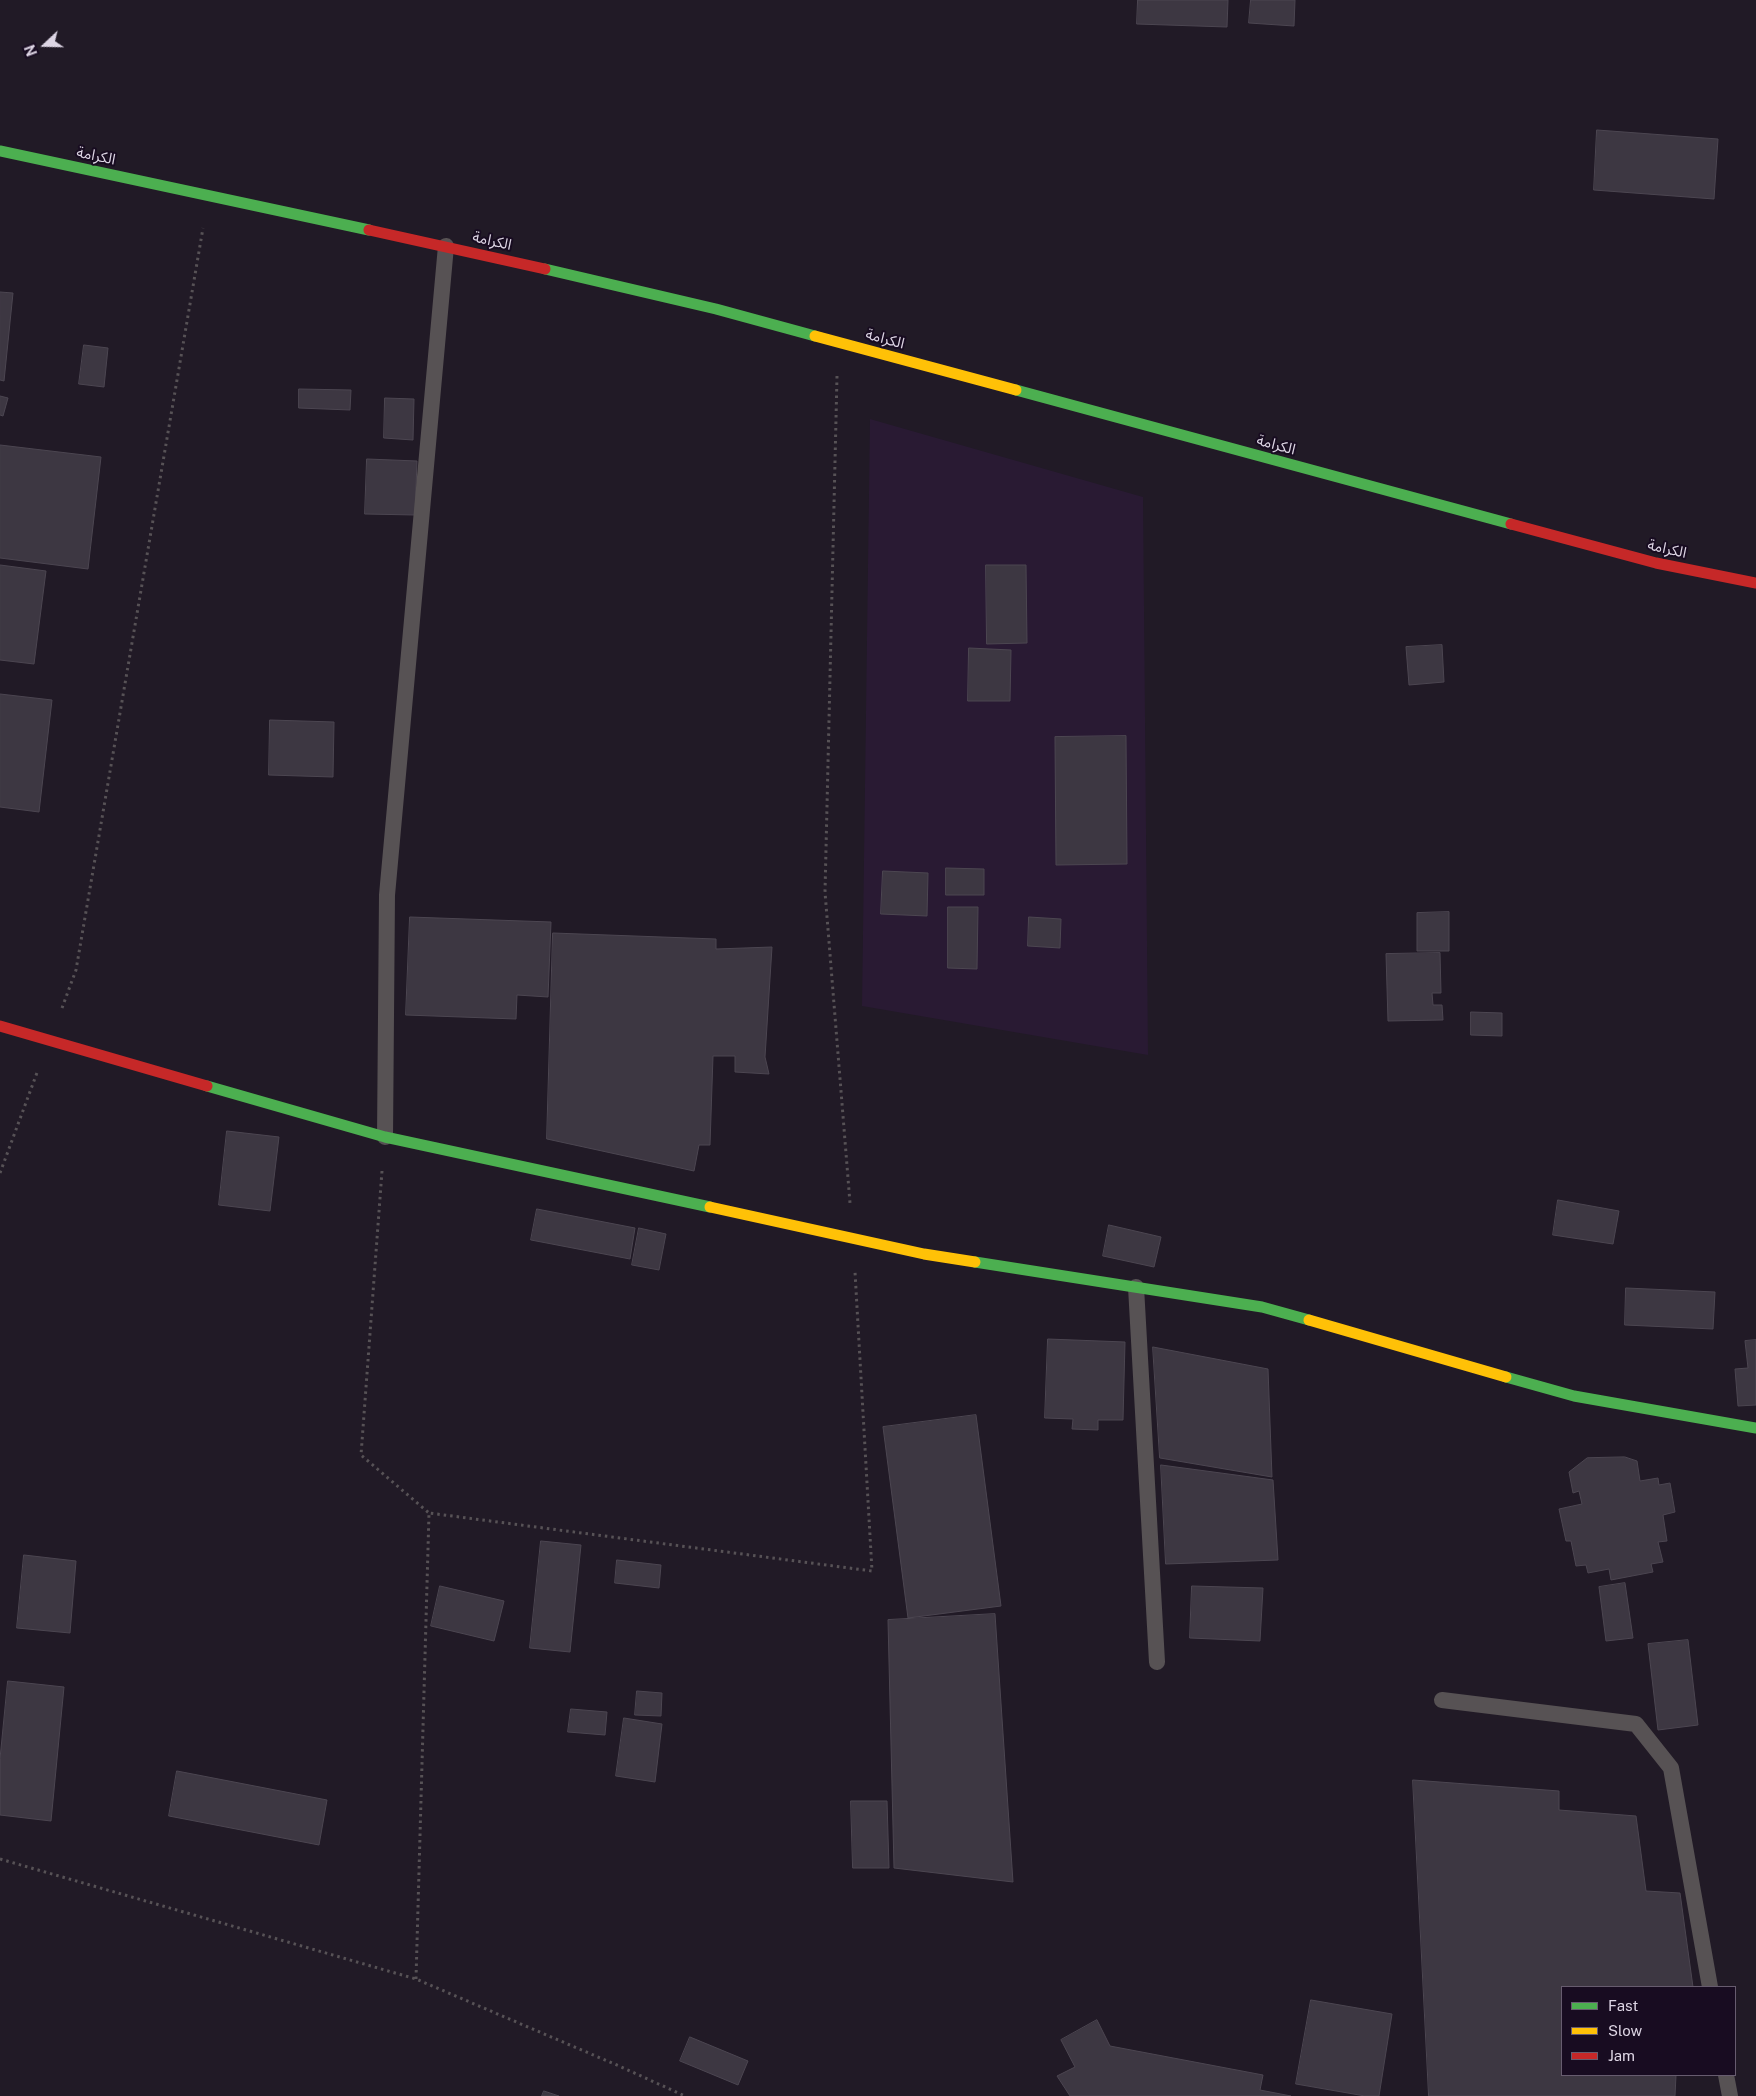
<!DOCTYPE html>
<html>
<head>
<meta charset="utf-8">
<style>
  body { margin:0 }
  #map { position:relative; width:1756px; height:2096px; overflow:hidden; background:#211a26; font-family:"Public Sans",sans-serif }
  canvas { display:block }
  .legend { position:absolute; left:1561px; top:1986px; width:175px; height:90px; box-sizing:border-box; background:#180c21; border:1px solid #675c6f; margin:0; padding:6px 9px; list-style:none; font-size:15px; color:#ddd5e4 }
  .legend li { display:flex; align-items:center; gap:10px; height:25px }
  .legend b { width:25px; border:1px solid #675c6f }
  .north { position:absolute; left:20px; top:20px; width:50px; height:50px; -webkit-text-stroke:4px #180c21; paint-order:stroke; rotate:249deg; font-size:14px; font-weight:700; line-height:20px; text-align:center; color:#ddd5e4 }
  .north::after { content:''; display:block; margin:auto; width:18px; height:22px; background:#ddd5e4; clip-path:polygon(50% 0,100% 100%,50% 72%,0 100%) }
</style>
</head>
<body>
<div id="map">
<canvas width="1756" height="2096"></canvas>
<ul class="legend">
<li><b style="height:6px;background:#4caf50"></b>Fast</li>
<li><b style="height:6px;background:#ffc107"></b>Slow</li>
<li><b style="height:6px;background:#c62828"></b>Jam</li>
</ul>
<div class="north">N</div>
</div>
<script>
const ctx = document.querySelector('canvas').getContext('2d');
ctx.lineJoin = 'round';
function fill(path, color) {
  ctx.fillStyle = color;
  ctx.fill(path, 'evenodd');
}
function strokePath(path, color, width, dash) {
  ctx.strokeStyle = color;
  ctx.lineWidth = width;
  ctx.lineCap = dash ? 'butt' : 'round';
  ctx.setLineDash(dash || []);
  ctx.stroke(path);
}
function write(font, color, halo, rows, align = 'center') {
  ctx.font = font + ' "Public Sans","Noto Sans Arabic",sans-serif';
  ctx.lineWidth = 4;
  ctx.setLineDash([]);
  ctx.textBaseline = 'middle';
  ctx.strokeStyle = halo;
  ctx.fillStyle = color;
  for (const [text, x, y, turn = 0] of rows) {
    ctx.save();
    ctx.translate(x, y);
    ctx.rotate((+turn || 0) * Math.PI / 180);
    ctx.textAlign = isNaN(turn) ? turn : align;
    if (halo) ctx.strokeText(text, 0, 0);
    ctx.fillText(text, 0, 0);
    ctx.restore();
  }
}
const built = new Path2D(`
  M 870,419 L 1143,497 L 1148,1055 L 862,1006 Z`);
const building = new Path2D(`
  M 1138,0 L 1228,0 L 1227,27 L 1137,24 Z
  M 1251,0 L 1295,0 L 1294,26 L 1249,23 Z
  M 1597,130 L 1718,139 L 1714,199 L 1594,190 Z
  M 0,292 L 13,293 L 4,381 L 0,380 Z
  M 84,345 L 108,348 L 104,387 L 79,384 Z
  M 299,389 L 351,390 L 350,410 L 299,408 Z
  M 0,396 L 8,398 L 3,416 L 0,415 Z
  M 385,398 L 414,399 L 413,440 L 384,438 Z
  M 0,445 L 101,457 L 88,569 L 0,558 Z
  M 367,459 L 417,461 L 415,515 L 365,514 Z
  M 0,565 L 46,571 L 34,664 L 0,660 Z
  M 986,565 L 1026,565 L 1027,643 L 987,644 Z
  M 1442,645 L 1444,682 L 1409,685 L 1406,647 Z
  M 969,648 L 1011,650 L 1010,701 L 968,701 Z
  M 0,694 L 52,700 L 39,812 L 0,807 Z
  M 270,720 L 334,722 L 333,777 L 269,775 Z
  M 1126,736 L 1127,864 L 1056,865 L 1055,737 Z
  M 946,868 L 984,869 L 984,895 L 946,895 Z
  M 883,871 L 928,873 L 927,916 L 881,914 Z
  M 948,907 L 978,907 L 977,969 L 948,968 Z
  M 1449,912 L 1449,951 L 1417,951 L 1417,913 Z
  M 410,917 L 551,922 L 548,997 L 517,995 L 516,1019 L 406,1015 Z
  M 1029,917 L 1061,919 L 1060,948 L 1028,946 Z
  M 553,933 L 716,939 L 716,949 L 772,947 L 765,1057 L 769,1074 L 735,1072 L 735,1056 L 713,1056 L 710,1145 L 699,1145 L 694,1171 L 547,1139 Z
  M 1440,953 L 1441,993 L 1432,993 L 1433,1005 L 1442,1005 L 1443,1020 L 1388,1021 L 1386,954 Z
  M 1471,1012 L 1502,1013 L 1502,1036 L 1471,1035 Z
  M 227,1131 L 279,1137 L 270,1211 L 219,1205 Z
  M 1558,1200 L 1619,1211 L 1613,1244 L 1553,1235 Z
  M 537,1209 L 635,1228 L 630,1259 L 531,1240 Z
  M 1109,1225 L 1161,1237 L 1154,1267 L 1103,1256 Z
  M 639,1228 L 666,1234 L 659,1270 L 632,1265 Z
  M 1626,1288 L 1715,1292 L 1713,1329 L 1625,1325 Z
  M 1048,1339 L 1125,1342 L 1123,1420 L 1098,1420 L 1098,1430 L 1072,1429 L 1073,1419 L 1045,1418 Z
  M 1756,1340 L 1756,1405 L 1738,1406 L 1735,1369 L 1748,1368 L 1745,1341 Z
  M 1153,1347 L 1268,1369 L 1272,1477 L 1160,1458 Z
  M 976,1415 L 1001,1606 L 908,1618 L 883,1427 Z
  M 1625,1457 L 1637,1461 L 1640,1481 L 1658,1478 L 1659,1485 L 1670,1483 L 1675,1512 L 1663,1515 L 1667,1541 L 1658,1542 L 1663,1562 L 1651,1564 L 1653,1572 L 1611,1580 L 1609,1569 L 1588,1573 L 1586,1565 L 1576,1566 L 1571,1541 L 1566,1541 L 1559,1509 L 1582,1504 L 1579,1491 L 1573,1493 L 1569,1472 L 1587,1458 Z
  M 1161,1465 L 1273,1480 L 1278,1560 L 1166,1564 Z
  M 541,1541 L 581,1545 L 570,1652 L 530,1648 Z
  M 24,1555 L 76,1561 L 70,1633 L 17,1628 Z
  M 617,1560 L 661,1565 L 659,1588 L 615,1583 Z
  M 1625,1583 L 1633,1638 L 1606,1641 L 1599,1587 Z
  M 440,1586 L 504,1601 L 494,1641 L 431,1626 Z
  M 1192,1586 L 1263,1588 L 1260,1641 L 1190,1638 Z
  M 995,1614 L 1013,1882 L 894,1868 L 888,1620 Z
  M 1688,1640 L 1698,1725 L 1658,1730 L 1648,1644 Z
  M 8,1681 L 64,1687 L 51,1821 L 0,1815 L 0,1759 Z
  M 637,1691 L 662,1693 L 661,1716 L 635,1715 Z
  M 571,1709 L 607,1712 L 605,1735 L 568,1732 Z
  M 624,1718 L 662,1724 L 655,1782 L 616,1776 Z
  M 177,1771 L 327,1800 L 319,1845 L 169,1816 Z
  M 1413,1780 L 1559,1791 L 1559,1810 L 1636,1816 L 1646,1891 L 1680,1893 L 1693,1987 L 1562,1987 L 1562,2075 L 1676,2075 L 1675,2096 L 1429,2096 Z
  M 851,1801 L 887,1801 L 889,1868 L 853,1868 Z
  M 1311,2000 L 1392,2014 L 1379,2096 L 1365,2096 L 1296,2084 Z
  M 1097,2020 L 1110,2046 L 1263,2075 L 1260,2090 L 1291,2096 L 1070,2096 L 1057,2076 L 1075,2067 L 1061,2040 Z
  M 690,2037 L 748,2061 L 738,2085 L 680,2061 Z
  M 544,2091 L 559,2096 L 542,2096 Z`);
const path = new Path2D(`
  M 837,376 L 825,892 L 850,1203
  M 62,1008 L 76,970 L 203,228
  M 382,1171 L 361,1455 L 429,1513
  M 0,1173 L 38,1070
  M 0,1859 L 416,1979 L 619,2066 L 685,2096
  M 416,1979 L 429,1513 L 872,1571 L 855,1272`);
const lane = new Path2D(`
  M 385,1137 L 387,895 L 446,246
  M 1136,1287 L 1157,1662
  M 1442,1700 L 1636,1724 L 1671,1768 L 1710,1987
  M 1726,2075 L 1730,2096`);
const fast = new Path2D(`
  M 0,151 L 369,230
  M 545,269 L 716,309 L 815,336
  M 1016,390 L 1511,524
  M 207,1086 L 385,1137 L 710,1207
  M 975,1262 L 1262,1307 L 1309,1320
  M 1506,1377 L 1574,1396 L 1756,1428`);
const slow = new Path2D(`
  M 815,336 L 1016,390
  M 710,1207 L 924,1254 L 975,1262
  M 1309,1320 L 1506,1377`);
const jam = new Path2D(`
  M 369,230 L 545,269
  M 1511,524 L 1656,563 L 1756,583
  M 0,1026 L 207,1086`);
const streetNames = [
  ["الكرامة",96,156,12],
  ["الكرامة",492,241,13],
  ["الكرامة",885,339,15],
  ["الكرامة",1276,445,15],
  ["الكرامة",1667,549,13]
];
fill(built, '#291a33');
fill(building, '#3d3742');
strokePath(building, '#4c4651', 1);
strokePath(path, '#575256', 3, [2.5, 4]);
strokePath(lane, '#575254', 16);
strokePath(fast, '#4caf50', 11);
strokePath(slow, '#ffc107', 11);
strokePath(jam, '#c62828', 11);
write('15px', '#ddd5e4', '#180c21', streetNames);
</script>
</body>
</html>
